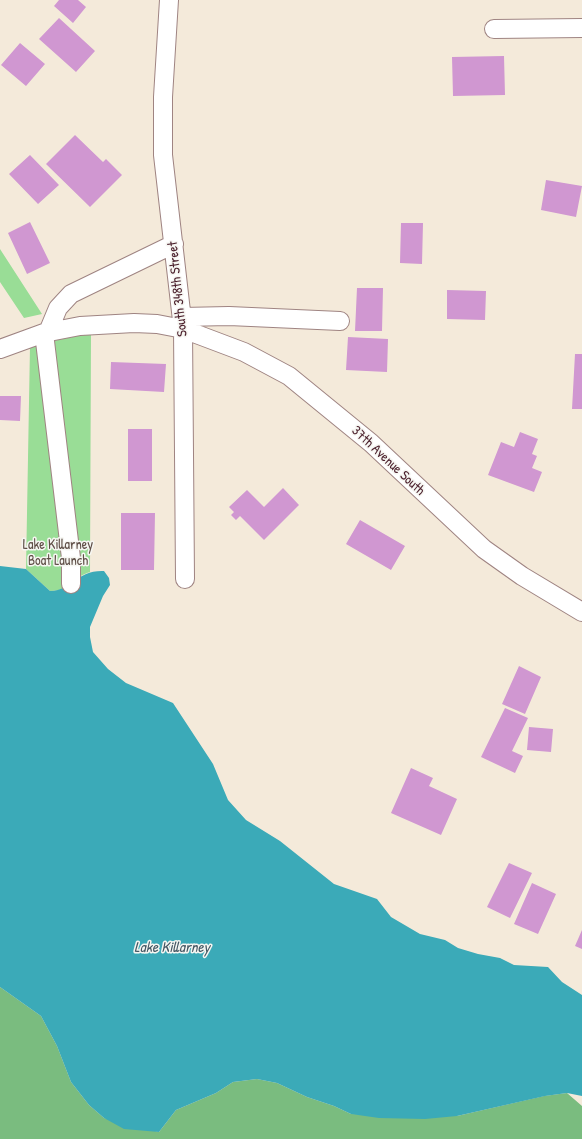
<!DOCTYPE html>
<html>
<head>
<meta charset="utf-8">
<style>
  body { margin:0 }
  canvas { display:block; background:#f4eada }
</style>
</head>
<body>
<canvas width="582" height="1139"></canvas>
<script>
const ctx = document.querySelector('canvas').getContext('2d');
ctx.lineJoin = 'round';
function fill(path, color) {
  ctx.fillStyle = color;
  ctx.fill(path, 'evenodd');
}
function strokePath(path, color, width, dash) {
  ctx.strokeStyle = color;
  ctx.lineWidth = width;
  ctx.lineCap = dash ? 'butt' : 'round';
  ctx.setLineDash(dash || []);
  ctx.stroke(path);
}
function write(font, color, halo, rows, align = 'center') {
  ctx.font = font + ' "Patrick Hand",sans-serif';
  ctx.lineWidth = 3;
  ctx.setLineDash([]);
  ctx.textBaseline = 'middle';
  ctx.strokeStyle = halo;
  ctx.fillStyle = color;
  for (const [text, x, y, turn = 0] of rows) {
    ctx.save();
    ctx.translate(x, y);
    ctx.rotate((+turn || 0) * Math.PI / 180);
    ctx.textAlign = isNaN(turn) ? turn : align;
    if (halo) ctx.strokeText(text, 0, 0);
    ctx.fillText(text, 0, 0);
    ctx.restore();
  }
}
const green = new Path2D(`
  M 0,249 L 42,314 L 24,318 L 0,282 Z
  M 91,333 L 90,572 C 73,577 70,591 50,591 L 26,569 L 30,346 Z`);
const forest = new Path2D(`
  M 0,987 L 41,1016 L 57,1046 L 71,1082 L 89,1105 L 104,1118 L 159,1132 L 176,1110 L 216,1093 L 233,1082 L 257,1079 L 277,1083 L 307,1097 L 334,1106 L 351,1114 L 457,1116 L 544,1096 L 567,1093 L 582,1106 L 582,1139 L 0,1139 Z`);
const water = new Path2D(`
  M 0,566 L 26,569 L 50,591 C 74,590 76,570 104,571 L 109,578 L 110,585 L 103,596 L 90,627 L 90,637 L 93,652 L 108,669 L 126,683 L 173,703 L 213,764 L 228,800 L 246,820 L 280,841 L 334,884 L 377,899 L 391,917 L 420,934 L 445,940 L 458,948 L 478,954 L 500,958 L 514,965 L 548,967 L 562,982 L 582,995 L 582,1096 L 567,1093 L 545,1096 L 457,1116 L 425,1119 L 379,1118 L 351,1114 L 334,1106 L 307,1097 L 277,1083 L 257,1079 L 233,1082 L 216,1093 L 176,1110 L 159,1132 L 124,1129 L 104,1118 L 89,1105 L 71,1082 L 57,1046 L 41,1016 L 0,987 Z`);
const building = new Path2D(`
  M 59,0 L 78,0 L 86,7 L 73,23 L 54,6 Z
  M 59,18 L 95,51 L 76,72 L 39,39 Z
  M 20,43 L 45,64 L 26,86 L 1,65 Z
  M 504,56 L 505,95 L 453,96 L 452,57 Z
  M 75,135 L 103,162 L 106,159 L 122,175 L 90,207 L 46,164 Z
  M 30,155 L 59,185 L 38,204 L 9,174 Z
  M 546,180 L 582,186 L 576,217 L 541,210 Z
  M 30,222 L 50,263 L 27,274 L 8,233 Z
  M 401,223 L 423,223 L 422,264 L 400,263 Z
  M 357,288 L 383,288 L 382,331 L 355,331 Z
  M 447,290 L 486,291 L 485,320 L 447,319 Z
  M 348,337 L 388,339 L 387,372 L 346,370 Z
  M 575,354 L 582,354 L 582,409 L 572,409 Z
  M 111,362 L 166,364 L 164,392 L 110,389 Z
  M 0,396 L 21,396 L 20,421 L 0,420 Z
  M 128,429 L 152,429 L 152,481 L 128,481 Z
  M 520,432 L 538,439 L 532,454 L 537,456 L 532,468 L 542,472 L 534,492 L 488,475 L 501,442 L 514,447 Z
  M 283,488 L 299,505 L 264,540 L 240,516 L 236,520 L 231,515 L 234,512 L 229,507 L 247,490 L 264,507 Z
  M 121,513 L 155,513 L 154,570 L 121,570 Z
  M 360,520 L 405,546 L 391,570 L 346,544 Z
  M 519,666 L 541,677 L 525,714 L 502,704 Z
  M 505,708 L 528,718 L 512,751 L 523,756 L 515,773 L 481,757 Z
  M 529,727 L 553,729 L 551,752 L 527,750 Z
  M 411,768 L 433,778 L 429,786 L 457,799 L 441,835 L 391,813 Z
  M 509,863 L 532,873 L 510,918 L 487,907 Z
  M 532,883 L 556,894 L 538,934 L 514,924 Z
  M 582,930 L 582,949 L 575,946 Z`);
const minor = new Path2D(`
  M 169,0 L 163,97 L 163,155 L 183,329 L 185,579
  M 494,29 L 582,28
  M 182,317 L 229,316 L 340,321
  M 48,332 L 58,308 L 71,294 L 174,244
  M 44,333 L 71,558 L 71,584
  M 0,349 L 44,333 L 80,326 L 134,323 L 157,324 L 183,329 L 244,352 L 289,376 L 371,443 L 484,549 L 522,576 L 582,612`);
const streetNames = [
  ["South 348th Street",178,289,-96],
  ["37th Avenue South",388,461,43]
];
const parkNames = [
  ["Lake Killarney",58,545],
  ["Boat Launch",58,561]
];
const waterNames = [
  ["Lake Killarney",172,948]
];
fill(green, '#99dd96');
fill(forest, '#7abc7f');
fill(water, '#3baab8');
fill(building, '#d097d1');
strokePath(minor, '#9f8482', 20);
strokePath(minor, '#fff', 18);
write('14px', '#4a1f2b', '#f6f6f2', streetNames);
write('14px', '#5e4e46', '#f6f6f2', parkNames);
write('italic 15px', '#445763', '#f6f6f2', waterNames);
</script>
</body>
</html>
